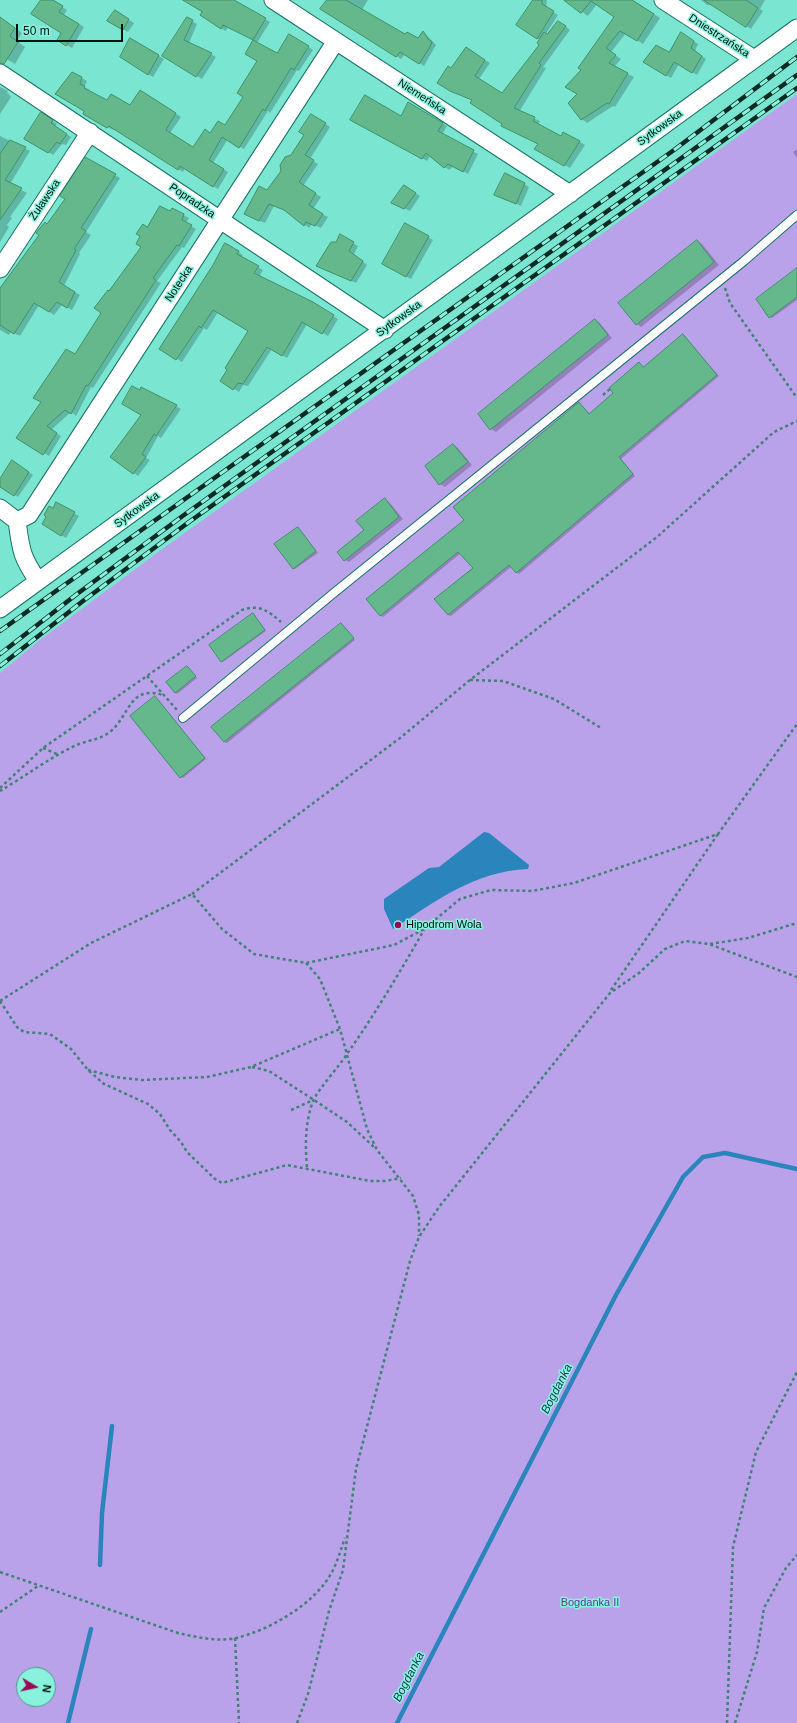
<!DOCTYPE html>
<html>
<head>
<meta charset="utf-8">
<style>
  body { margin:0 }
  #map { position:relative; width:797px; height:1723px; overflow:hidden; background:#7ae5d0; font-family:Arial,sans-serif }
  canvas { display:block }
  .north { position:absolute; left:16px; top:1667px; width:40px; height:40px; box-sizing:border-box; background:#88f2dd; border:1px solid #52988a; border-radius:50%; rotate:99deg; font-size:11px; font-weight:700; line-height:16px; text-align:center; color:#00120e }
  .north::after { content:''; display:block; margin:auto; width:14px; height:18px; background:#9d0853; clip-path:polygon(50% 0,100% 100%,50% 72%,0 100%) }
  .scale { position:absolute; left:16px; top:24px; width:107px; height:18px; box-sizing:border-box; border:2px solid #00120e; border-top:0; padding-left:5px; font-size:12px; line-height:14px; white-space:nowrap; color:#00120e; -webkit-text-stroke:3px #88f2dd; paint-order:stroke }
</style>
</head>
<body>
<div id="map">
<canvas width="797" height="1723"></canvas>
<div class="north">N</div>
<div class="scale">50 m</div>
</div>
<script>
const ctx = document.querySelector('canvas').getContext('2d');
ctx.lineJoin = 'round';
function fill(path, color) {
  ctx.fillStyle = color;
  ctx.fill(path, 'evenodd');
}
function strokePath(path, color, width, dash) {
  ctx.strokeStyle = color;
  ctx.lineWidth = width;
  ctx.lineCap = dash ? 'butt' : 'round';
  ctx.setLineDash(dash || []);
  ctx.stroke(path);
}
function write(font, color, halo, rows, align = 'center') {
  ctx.font = font + ' Arial,sans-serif';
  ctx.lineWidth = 3;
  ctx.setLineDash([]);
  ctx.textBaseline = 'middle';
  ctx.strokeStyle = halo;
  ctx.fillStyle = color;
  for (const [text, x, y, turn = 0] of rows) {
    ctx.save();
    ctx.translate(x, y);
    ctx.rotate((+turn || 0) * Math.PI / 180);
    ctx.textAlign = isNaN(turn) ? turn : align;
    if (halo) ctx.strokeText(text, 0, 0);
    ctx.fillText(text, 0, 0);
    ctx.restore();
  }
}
const green = new Path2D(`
  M 797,94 L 797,1723 L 0,1723 L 0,673 L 40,640 L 161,550 ZM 24,1675 L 48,1675 L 48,1699 L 24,1699 Z`);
const water = new Path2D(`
  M 484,832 L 489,833 L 529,865 L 528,869 C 475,871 436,901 393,929 L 384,909 L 384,899 L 429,868 L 439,867 Z`);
const shadow = new Path2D(`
  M 42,0 L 52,0 L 67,10 L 64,15 L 84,27 L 72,48 L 58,40 L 62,33 Z
  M 191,0 L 233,0 L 270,22 L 257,43 L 278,54 L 290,35 L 313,50 L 299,71 L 297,70 L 270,113 L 268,111 L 244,149 L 228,139 L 213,163 L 228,172 L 218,189 L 185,168 L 183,172 L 178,169 L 114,128 L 113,130 L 84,114 L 86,111 L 72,73 L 87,81 L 84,87 L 90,90 L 88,91 L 107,102 L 131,107 L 146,94 L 181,117 L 170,133 L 193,148 L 211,134 L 225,126 L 244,96 L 258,61 L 246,53 L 254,40 L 228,27 L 226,31 L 221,28 Z
  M 328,0 L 368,0 L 362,10 L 406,35 L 418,39 L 424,32 L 436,45 L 424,66 L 405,54 L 401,59 L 322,9 Z
  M 534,0 L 547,0 L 546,8 L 558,15 L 544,37 L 564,25 L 570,30 L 543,67 L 546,68 L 519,112 L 540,121 L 538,125 L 561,138 L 564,133 L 585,145 L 570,168 L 535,148 L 539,144 L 504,123 L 473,100 L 457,94 L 451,69 L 472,52 L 490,63 L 479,79 L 503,94 L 540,45 L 540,40 L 517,24 Z
  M 575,0 L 633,0 L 660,18 L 643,44 L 626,33 L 611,52 L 621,59 L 614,67 L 634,77 L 615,107 L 613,106 L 587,123 L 582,119 L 579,94 L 583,70 L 616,17 L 597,4 L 588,16 L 572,5 Z
  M 701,0 L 765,0 L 760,9 L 763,11 L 751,29 L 714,5 L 707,5 Z
  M 115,12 L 134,23 L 128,32 L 108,21 Z
  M 187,18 L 197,24 L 189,43 L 216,57 L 202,79 L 164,56 Z
  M 11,25 L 22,33 L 17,41 L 25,47 L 15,64 L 0,55 L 0,26 Z
  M 686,36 L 698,44 L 695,51 L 706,59 L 697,75 L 679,64 L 671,78 L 644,62 L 669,53 Z
  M 131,39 L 164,59 L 153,77 L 148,74 Z
  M 0,87 L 8,91 L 7,92 L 11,97 L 0,114 Z
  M 409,104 L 447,126 L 442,135 L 478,154 L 468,174 L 454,166 L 449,170 L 430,156 L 427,161 L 351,119 L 401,117 Z
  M 46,116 L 57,124 L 55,126 L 71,137 L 66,145 L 62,144 L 53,155 L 25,138 Z
  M 317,118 L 330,127 L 310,159 L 318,164 L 303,186 L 321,197 L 313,209 L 328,217 L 321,228 L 312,224 L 309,228 L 288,211 L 274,206 L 265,223 L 250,217 Z
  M 0,136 L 30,151 L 10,184 L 27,193 L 10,217 L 12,218 L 7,225 L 9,227 L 0,242 Z
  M 797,149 L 797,158 L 793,152 Z
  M 86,158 L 120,178 L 86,232 L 91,235 L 79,253 L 80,254 L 64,286 L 80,295 L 72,310 L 62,305 L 54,315 L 39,305 L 20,336 L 11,332 L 9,335 L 0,330 L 0,300 L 66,199 Z
  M 524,184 L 529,187 L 521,206 L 500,197 Z
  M 404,186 L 420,196 L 410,211 L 397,205 Z
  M 172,209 L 189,218 L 186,223 L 196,229 L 184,248 L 182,247 L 157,281 L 161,283 L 93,388 L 91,387 L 76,416 L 71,412 L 51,430 L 61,436 L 49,456 L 18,437 L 75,355 L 102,312 L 110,292 L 142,247 L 148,229 Z
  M 406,224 L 433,240 L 411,279 L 384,264 Z
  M 340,236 L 358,246 L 354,254 L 367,265 L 356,283 L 322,268 Z
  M 697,241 L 702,244 L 719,265 L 641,327 L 637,324 Z
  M 226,244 L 243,255 L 241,257 L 263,270 L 259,277 L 312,303 L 338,319 L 328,336 L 307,324 L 287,358 L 272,349 L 248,386 L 243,385 L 239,392 L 221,380 L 249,331 L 218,312 L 207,330 L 204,328 L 182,362 L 160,348 L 214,266 Z
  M 797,272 L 797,300 L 772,318 L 770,317 Z
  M 595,320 L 600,323 L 612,338 L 496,432 L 491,429 Z
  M 683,335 L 719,376 L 621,459 L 635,476 L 519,574 L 511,567 L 451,616 L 448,615 L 474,568 L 461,553 L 383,617 L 381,616 L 368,599 L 465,520 L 579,403 L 590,414 L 615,393 L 639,364 L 644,368 Z
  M 142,388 L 181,409 L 161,438 L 158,436 L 146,458 L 150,460 L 138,476 L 111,457 L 142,414 L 140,391 Z
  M 453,445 L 458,448 L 472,465 L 445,487 L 440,484 Z
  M 17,464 L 33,475 L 18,497 L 0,486 L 0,481 Z
  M 385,500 L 389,502 L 403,519 L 349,562 L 345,560 Z
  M 57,504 L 79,516 L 66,538 L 43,524 Z
  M 298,528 L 318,553 L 295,569 L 293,568 Z
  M 253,614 L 266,631 L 223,662 L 221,661 Z
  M 341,624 L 355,640 L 227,743 L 225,742 L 213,727 Z
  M 188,667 L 197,678 L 177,694 L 175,692 Z
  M 155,697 L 206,759 L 183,778 L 181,777 Z`);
const stream = new Path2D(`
  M 100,1565 L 102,1513 L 112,1426
  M 68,1723 L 91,1629
  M 397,1723 L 616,1295 L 683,1177 L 703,1157 L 725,1153 L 797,1169`);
const building = new Path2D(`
  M 41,0 L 53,0 L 63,6 L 59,12 L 79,24 L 66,46 L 57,40 L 61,33 L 31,14 Z
  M 183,0 L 234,0 L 266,18 L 253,40 L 223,25 L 221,29 L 200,15 L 202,12 Z
  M 327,0 L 346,0 L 405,34 L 407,32 L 418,38 L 423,31 L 428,39 L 432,42 L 430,47 L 419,64 L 400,52 L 396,57 L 320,9 Z
  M 533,0 L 542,0 L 542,4 L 554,11 L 537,39 L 516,25 Z
  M 564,0 L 632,0 L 654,14 L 637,41 L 620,31 L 606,48 L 616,55 L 609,63 L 628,73 L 609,104 L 607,103 L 581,120 L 568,103 L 577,94 L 565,87 L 581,70 L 578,68 L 614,17 L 591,1 L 581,13 Z
  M 704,0 L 746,0 L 758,8 L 746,27 Z
  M 115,10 L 129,19 L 123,30 L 107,21 Z
  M 0,17 L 15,28 L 10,36 L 18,42 L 4,64 L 0,63 Z
  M 187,17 L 193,20 L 184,40 L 212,53 L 196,77 L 162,56 Z
  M 558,21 L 566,26 L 539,63 L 541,65 L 514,108 L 535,117 L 533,121 L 561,136 L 563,132 L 580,141 L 564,166 L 534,149 L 538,144 L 501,126 L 502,124 L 470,103 L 472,100 L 450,91 L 437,83 L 448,66 L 451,68 L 466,47 L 485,60 L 475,76 L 502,93 L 539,45 L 537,43 L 544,32 L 547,34 Z
  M 681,32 L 694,41 L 691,48 L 702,56 L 692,73 L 674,62 L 666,76 L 643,62 L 656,45 L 669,52 Z
  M 289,34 L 309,46 L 294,70 L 291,68 L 265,111 L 263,109 L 239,148 L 222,137 L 209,160 L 224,169 L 213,187 L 180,166 L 178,170 L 109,126 L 107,128 L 83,114 L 84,111 L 55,94 L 72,72 L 82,77 L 80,84 L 85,86 L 84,88 L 107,100 L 111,94 L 130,105 L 140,90 L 176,113 L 166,130 L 193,147 L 205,129 L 210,133 L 218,121 L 225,125 L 243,97 L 237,93 L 257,61 L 245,54 L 253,40 L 277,53 Z
  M 130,38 L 159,55 L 148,75 L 120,57 Z
  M 365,95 L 401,116 L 408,102 L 443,123 L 438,131 L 474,150 L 463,172 L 448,164 L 444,168 L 426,153 L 422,159 L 350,120 Z
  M 41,112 L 53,120 L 51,123 L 67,134 L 60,144 L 57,142 L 48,153 L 24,139 Z
  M 311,114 L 326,123 L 305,155 L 314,160 L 299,182 L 316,193 L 309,205 L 323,214 L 315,226 L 306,222 L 304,226 L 284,210 L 269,204 L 259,221 L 244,214 L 259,186 L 267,190 L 281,171 L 280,165 L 285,157 L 291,155 L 304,135 L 299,132 Z
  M 10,140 L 26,147 L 5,180 L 22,188 L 0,220 L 0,154 Z
  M 85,157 L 116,174 L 81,228 L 86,231 L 74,249 L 76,250 L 59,282 L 75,292 L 67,308 L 57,302 L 49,312 L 34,303 L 14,334 L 0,325 L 0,288 L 39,235 L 36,233 L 45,222 L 47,224 L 65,199 L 60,196 Z
  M 505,173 L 525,183 L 516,204 L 494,195 Z
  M 404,185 L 416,193 L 404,209 L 391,203 Z
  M 160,206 L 170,211 L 172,208 L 184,214 L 182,220 L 192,225 L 179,246 L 177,245 L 153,278 L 156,280 L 88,386 L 86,385 L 71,414 L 65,410 L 47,426 L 57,433 L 43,455 L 16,438 L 41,402 L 33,398 L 66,349 L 75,354 L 101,313 L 94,308 L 108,290 L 109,291 L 141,247 L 136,244 L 140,236 L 136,234 L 143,224 L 147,227 Z
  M 405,223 L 429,236 L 406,277 L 382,264 Z
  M 340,234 L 354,242 L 349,251 L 363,261 L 351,281 L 316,266 L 331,242 L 336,242 Z
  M 697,240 L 714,262 L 636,325 L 618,303 Z
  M 225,243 L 239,251 L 237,254 L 259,266 L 254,273 L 313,302 L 334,315 L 322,334 L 302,322 L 282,356 L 267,347 L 243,384 L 238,383 L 233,390 L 220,381 L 227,370 L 225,368 L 248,331 L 213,310 L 201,328 L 199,326 L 176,360 L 159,349 L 213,265 Z
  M 797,268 L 797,297 L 769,318 L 756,299 Z
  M 595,319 L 608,335 L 490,430 L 478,414 Z
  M 683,334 L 717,375 L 619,457 L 633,474 L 516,573 L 509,565 L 448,615 L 434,599 L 473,568 L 458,552 L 380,616 L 366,599 L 464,520 L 453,507 L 579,402 L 589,414 L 613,393 L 609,388 L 639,362 L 643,367 Z
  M 132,386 L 140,390 L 141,387 L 177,405 L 156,436 L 154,434 L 142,454 L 146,457 L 133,474 L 110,457 L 141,415 L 122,404 Z
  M 453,444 L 468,462 L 439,485 L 425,466 Z
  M 12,460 L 29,472 L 14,496 L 0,487 L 0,479 Z
  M 385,498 L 399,517 L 344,561 L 337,552 L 364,530 L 356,521 Z
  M 56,502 L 75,512 L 61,536 L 42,524 L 46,517 L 44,515 L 49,506 L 53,508 Z
  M 298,527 L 316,551 L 293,569 L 274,544 Z
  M 253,613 L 265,630 L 221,662 L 209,645 Z
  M 341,623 L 354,638 L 224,742 L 211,727 Z
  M 187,666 L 196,676 L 175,693 L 166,682 Z
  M 155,696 L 205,758 L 180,778 L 130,716 Z`);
const path = new Path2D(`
  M 725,288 L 730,303 L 797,398
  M 603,395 L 610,389
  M 147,676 L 177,710
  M 470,680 L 503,681 L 554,699 L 601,728
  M 43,748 L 59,755
  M 0,788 L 43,748 L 242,610 C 260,604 268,611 281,622
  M 0,791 C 24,777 55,754 79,744 C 90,740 102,739 111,731 C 130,715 129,685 163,695
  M 192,894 L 400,738 L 470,680 L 657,537 L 774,432 L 797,421
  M 710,944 L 748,938 L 797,923
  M 306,963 L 320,979 L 340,1029 L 367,1129 L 377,1150 L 413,1196 L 419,1215 L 419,1236
  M 611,990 L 718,834
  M 0,1001 L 91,943 L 192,894 L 222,929 L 254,954 L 306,963 L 394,945 L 424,929 L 460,899 L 491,890 L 532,891 L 574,883 L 718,834 L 797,724
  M 0,1001 L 17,1027 L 24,1032 L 50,1034 L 71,1049 L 88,1070 L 104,1084 L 148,1104 L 160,1114 L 170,1130 L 181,1142 L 187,1152 L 215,1179 L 222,1183 L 287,1165 L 370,1181 L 385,1181 L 401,1178
  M 252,1067 L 269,1071 L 314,1100 L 347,1122 L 375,1148
  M 88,1070 L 115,1077 L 142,1080 L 207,1077 L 251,1067 L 340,1029
  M 291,1110 L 313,1100
  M 307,1167 C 305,1145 305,1123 313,1101 C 319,1088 338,1068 347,1054 C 375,1014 400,972 424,930
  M 0,1572 L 178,1633 C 196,1637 217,1642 236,1638 C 270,1630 317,1603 333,1570 C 338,1560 341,1549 345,1538
  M 0,1612 L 38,1586
  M 235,1638 L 239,1723
  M 297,1723 L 308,1694 L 329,1611 L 343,1570 L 356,1469 L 410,1261 L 419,1237 L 439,1207 L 610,993 L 639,973 L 665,949 L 685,941 L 709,944 L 797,977
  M 727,1723 L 733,1547 L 756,1452 L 797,1372
  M 735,1723 L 757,1652 L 764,1608 L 786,1568 L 797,1555`);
const service = new Path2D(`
  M 183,718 L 335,592 L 744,261 L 797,215`);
const minor = new Path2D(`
  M 273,0 L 570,194
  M 663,0 L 754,59
  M 0,73 L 385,330
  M 0,269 L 90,132
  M 0,508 L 17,521 C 21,550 21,556 38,581
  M 17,521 L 29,515 L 336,41
  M 0,609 L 797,28`);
const rail = new Path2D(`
  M 0,631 L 674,150 L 797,57
  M 0,654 L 77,594 L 184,515 L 797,75
  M 0,666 L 83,601 L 189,522 L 797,88`);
const markers = [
  [398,925,4,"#9d0853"]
];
const streetNames = [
  ["Dniestrzańska",719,36,33],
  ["Niemeńska",422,97,33],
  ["Sytkowska",660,128,-36],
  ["Żuławska",45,200,-56],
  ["Popradzka",192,201,34],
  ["Notecka",179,284,-57],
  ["Sytkowska",399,319,-36],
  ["Sytkowska",137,510,-36]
];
const poiNames = [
  ["Hipodrom Wola",406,925]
];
const parkNames = [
  ["Bogdanka II",590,1603]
];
const waterNames = [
  ["Bogdanka",557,1389,-63],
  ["Bogdanka",409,1677,-63]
];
fill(green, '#baa2ea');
fill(water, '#2985bb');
fill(shadow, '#0003');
strokePath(stream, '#2985bb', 4.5);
fill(building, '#65b88c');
strokePath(building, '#3e9269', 1);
strokePath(service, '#1a7365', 10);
strokePath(minor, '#1a7365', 19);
strokePath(path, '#418275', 2.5, [3, 3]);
strokePath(service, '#fff', 8);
strokePath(minor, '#fff', 17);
strokePath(rail, '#0e2a24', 4.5);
strokePath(rail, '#88f2dd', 3, [9]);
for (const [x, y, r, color] of markers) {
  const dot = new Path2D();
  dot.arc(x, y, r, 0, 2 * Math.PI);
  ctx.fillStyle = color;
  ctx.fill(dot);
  strokePath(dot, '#88f2dd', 1.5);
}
write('11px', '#00120e', '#88f2dd', streetNames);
write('11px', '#00120e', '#88f2dd', poiNames, 'left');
write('11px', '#603996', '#88f2dd', parkNames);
write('italic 12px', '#1c4159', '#88f2dd', waterNames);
</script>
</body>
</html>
